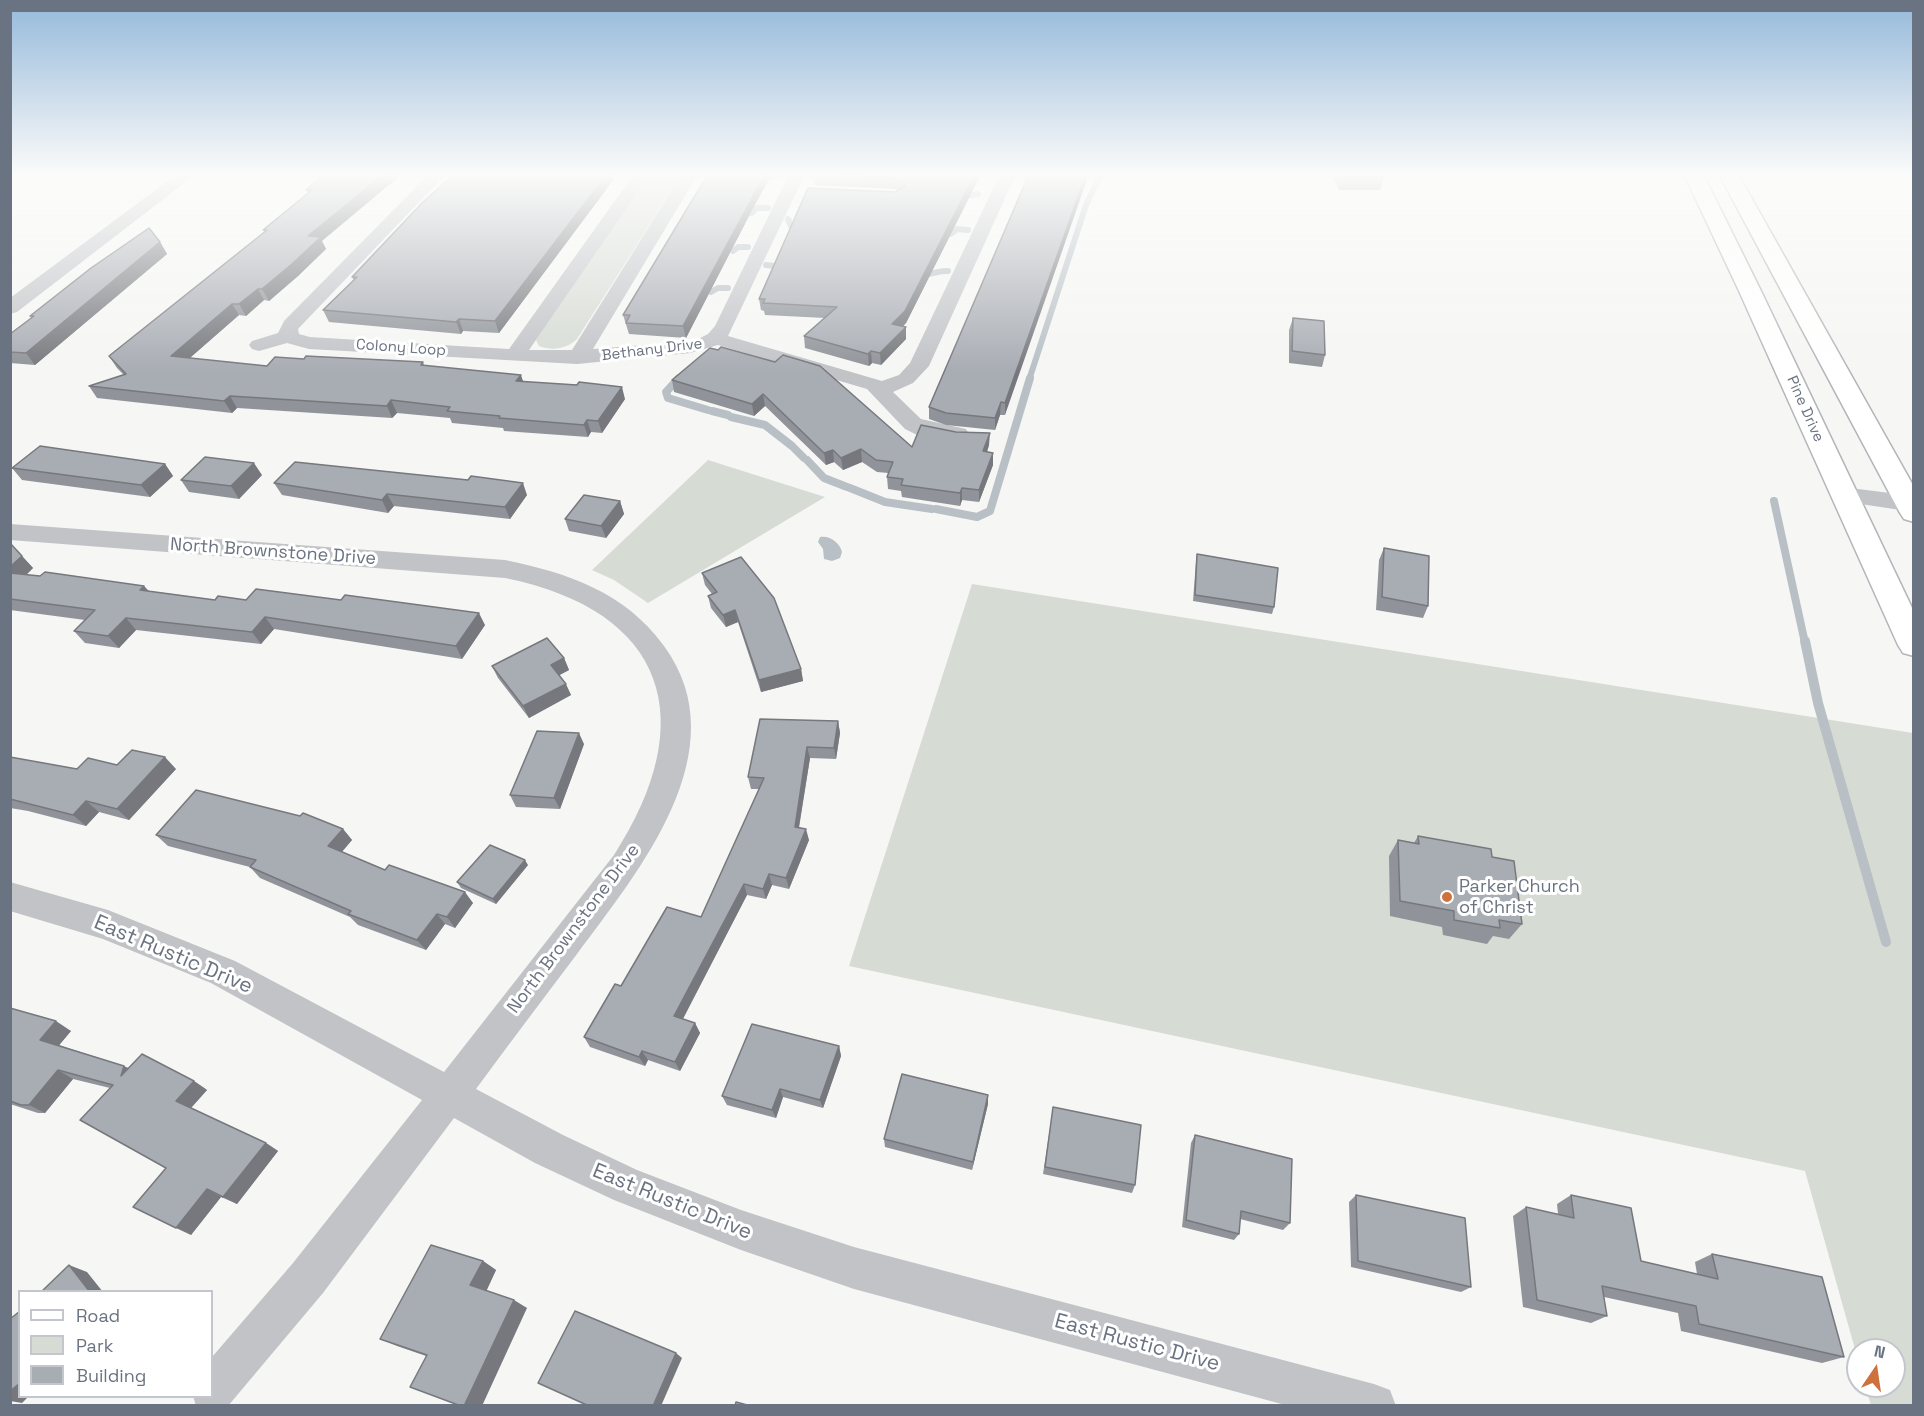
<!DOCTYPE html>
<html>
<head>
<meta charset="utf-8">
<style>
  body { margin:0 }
  #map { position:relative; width:1924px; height:1416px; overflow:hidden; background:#f6f7f4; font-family:"Space Grotesk",sans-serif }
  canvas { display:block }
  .frame { position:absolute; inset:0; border:12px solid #6a7381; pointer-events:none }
  .legend { position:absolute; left:18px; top:1290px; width:195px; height:108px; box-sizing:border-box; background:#fff; border:2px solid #c3c7cd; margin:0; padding:8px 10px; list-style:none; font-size:18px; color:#6a7381 }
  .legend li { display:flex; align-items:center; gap:12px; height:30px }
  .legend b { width:30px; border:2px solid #c3c7cd }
  .north { position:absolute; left:1846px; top:1338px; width:60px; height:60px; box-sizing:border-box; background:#fff; border:2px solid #c3c7cd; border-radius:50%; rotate:13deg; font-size:16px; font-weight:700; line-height:24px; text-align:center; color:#6a7381 }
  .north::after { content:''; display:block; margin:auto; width:21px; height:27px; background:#cd723e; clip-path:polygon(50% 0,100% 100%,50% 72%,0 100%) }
</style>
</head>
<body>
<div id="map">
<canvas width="1924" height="1416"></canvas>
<div class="frame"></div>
<ul class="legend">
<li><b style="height:8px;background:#fff"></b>Road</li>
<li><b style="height:16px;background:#d6dbd4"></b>Park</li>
<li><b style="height:16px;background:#a8acb3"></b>Building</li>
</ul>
<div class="north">N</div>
</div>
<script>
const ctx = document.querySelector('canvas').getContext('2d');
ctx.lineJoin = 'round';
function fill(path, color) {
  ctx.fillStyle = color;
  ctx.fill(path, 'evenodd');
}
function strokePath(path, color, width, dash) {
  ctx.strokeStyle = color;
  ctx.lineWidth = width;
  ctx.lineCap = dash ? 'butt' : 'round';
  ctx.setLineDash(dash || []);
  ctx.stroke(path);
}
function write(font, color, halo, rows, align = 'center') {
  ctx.font = font + ' "Space Grotesk",sans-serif';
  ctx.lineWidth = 6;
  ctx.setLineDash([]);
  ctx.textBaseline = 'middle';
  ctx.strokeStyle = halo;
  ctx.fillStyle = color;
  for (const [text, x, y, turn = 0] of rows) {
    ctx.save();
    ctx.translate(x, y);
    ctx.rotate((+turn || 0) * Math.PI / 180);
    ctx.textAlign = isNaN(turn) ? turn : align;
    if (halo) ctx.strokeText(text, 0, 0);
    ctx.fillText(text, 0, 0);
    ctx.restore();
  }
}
const green = new Path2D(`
  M 648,174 L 682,174 L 577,339 C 567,349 552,351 539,346 L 536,340 L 538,336 Z
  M 708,460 L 825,497 L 648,603 L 614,580 L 592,570 Z
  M 972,584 L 1913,733 L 1913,1405 L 1871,1405 L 1865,1386 L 1894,1386 L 1894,1350 L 1858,1350 L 1858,1360 L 1805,1171 L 849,966 Z`);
const water = new Path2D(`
  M 820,537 C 830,535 840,543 842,552 L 840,558 L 832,561 L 824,559 L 823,549 L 818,542 Z`);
const streamFar2 = new Path2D(`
  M 762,178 L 784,174
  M 960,197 L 978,194
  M 738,214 L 752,213 L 757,208 L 768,208
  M 788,219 L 793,231 L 799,232
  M 941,234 L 951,234 L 957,229 L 968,230
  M 733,251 L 738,247 L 748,247
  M 766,265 L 776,266 L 777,270
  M 920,276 C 931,275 937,270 948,271
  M 711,292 L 718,288 L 728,288
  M 678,380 L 681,376
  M 1029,380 L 1086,205 L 1101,174`);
const streamFar1 = new Path2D(`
  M 679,378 L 666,392 L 668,398 L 708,410
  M 712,411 L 728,415
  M 731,417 L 765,425 L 792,446
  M 794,448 L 804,458
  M 807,460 L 824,478 L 847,487
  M 850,488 L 885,502 L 932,509
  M 1774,501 L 1805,643
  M 936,509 L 977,517 L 990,511 L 1030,378`);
const stream = new Path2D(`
  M 1805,641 L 1818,703 L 1886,942`);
const street = new Path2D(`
  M 177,174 L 196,174 L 17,312 L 10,314 L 10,298 Z
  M 429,174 L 446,174 L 298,329 L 299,334 L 310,337 L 509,349 L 634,174 L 650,174 L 529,350 L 572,350 L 682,174 L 698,174 L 593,349 L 694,341 L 708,334 L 715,326 L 789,174 L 805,174 L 728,336 L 882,381 L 899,375 L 910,363 L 1000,174 L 1016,174 L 929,366 L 913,383 L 893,392 L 921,419 L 966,429 L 969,434 L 966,439 L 958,441 L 915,434 L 905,429 L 867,389 L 718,345 L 690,353 L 577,364 L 309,349 L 287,343 L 259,351 L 252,349 L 249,345 L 252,341 L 278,333 L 284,321 Z
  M 1842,487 L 1914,496 L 1914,512 L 1834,500 L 1830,495 L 1834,490 Z
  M 10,524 L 505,560 C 568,573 625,592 664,646 C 740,750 638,872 577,954 C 543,999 509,1044 476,1089 L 563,1135 L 637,1170 L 741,1210 L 854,1247 L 1374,1384 L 1390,1390 L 1396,1406 L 1289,1406 L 854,1289 L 741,1250 L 614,1200 L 535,1163 L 454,1118 L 323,1293 L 228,1406 L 196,1406 L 193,1396 L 212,1396 L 212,1357 L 293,1263 L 422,1100 L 211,983 L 103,939 L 10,911 L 10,882 L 108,910 L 235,961 L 444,1072 L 614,855 C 701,721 668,611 505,578 L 10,540 Z`);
const primary = new Path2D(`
  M 1684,174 L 1703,174 L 1761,291 L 1914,612 L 1914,656 L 1903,653 L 1898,645 L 1739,291 Z
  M 1719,174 L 1738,174 L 1914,487 L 1914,522 L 1904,519 L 1900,513 Z`);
const wall = new Path2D(`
  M 325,174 L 322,241 L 326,249 L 298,276 L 269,301 L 264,300 L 246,316 L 239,315 L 190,358 L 267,366 L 423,362 L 424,365 L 625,399 L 602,433 L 591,432 L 588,437 L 504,431 L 503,428 L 452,423 L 450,418 L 397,413 L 392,418 L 237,408 L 232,413 L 97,398 L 89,386 L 124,375 L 117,368 L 109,356 L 265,232 L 263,230 L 308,194 L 306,190 Z
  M 814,174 L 981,174 L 906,323 L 902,327 L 906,339 L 881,365 L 872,363 L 869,366 L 805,348 L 804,336 L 825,318 L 765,315 L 764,311 L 761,310 L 759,299 L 898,190 L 896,189 L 815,185 Z
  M 1029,174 L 1005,415 L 1000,415 L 995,430 L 946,425 L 929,419 L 929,407 Z
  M 1332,174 L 1383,174 L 1384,177 L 1380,190 L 1339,190 Z
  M 613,176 L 614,179 L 499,333 L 463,331 L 461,334 L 329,322 L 323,310 L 354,281 L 352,277 Z
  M 750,214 L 686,338 L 629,334 L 623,315 Z
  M 160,242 L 167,254 L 35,365 L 10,363 L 10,334 L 31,318 L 30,316 Z
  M 1293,318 L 1325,355 L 1322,367 L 1289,363 L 1289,330 Z
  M 710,348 L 912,447 L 989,445 L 987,452 L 993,465 L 979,502 L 962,500 L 960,506 L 902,497 L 901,491 L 888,489 L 887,477 L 888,473 L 877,472 L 862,462 L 843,470 L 834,462 L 826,465 L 765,406 L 754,416 L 674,392 L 672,380 Z
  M 165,464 L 173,476 L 150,497 L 22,480 L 12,468 Z
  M 262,475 L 239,499 L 189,492 L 181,480 Z
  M 274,483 L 527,495 L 510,519 L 394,506 L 388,513 L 282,495 Z
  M 620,501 L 624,514 L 606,538 L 569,531 L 565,519 Z
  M 10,543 L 33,568 L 26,575 L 144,586 L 149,591 L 215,600 L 246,600 L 485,625 L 462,659 L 274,629 L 261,644 L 136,630 L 119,648 L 85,643 L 74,631 L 85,620 L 10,610 Z
  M 1384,548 L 1428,606 L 1423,618 L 1376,610 L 1379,560 Z
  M 1197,554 L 1274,607 L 1272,614 L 1193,601 L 1196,561 Z
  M 702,573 L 801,669 L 803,681 L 761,692 L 738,622 L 726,627 L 711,608 L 708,596 L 712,594 L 705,585 Z
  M 564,658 L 569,670 L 559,675 L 571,695 L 529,718 L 498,678 L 492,666 Z
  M 838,721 L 840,733 L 836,759 L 810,758 L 799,828 L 809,840 L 789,889 L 772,885 L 766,899 L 747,895 L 683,1019 L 695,1023 L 700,1033 L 680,1071 L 648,1060 L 645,1066 L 590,1047 L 584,1037 L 621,986 L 701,917 L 759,789 L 751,789 L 748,777 Z
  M 584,744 L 560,809 L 516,807 L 510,795 Z
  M 10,757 L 77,769 L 117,765 L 176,769 L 129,820 L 99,812 L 86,826 L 28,811 L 10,808 Z
  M 343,829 L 352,840 L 342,852 L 385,870 L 473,903 L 455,928 L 445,924 L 426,950 L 358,925 L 350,917 L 260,878 L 250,867 L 168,846 L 156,835 Z
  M 1418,836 L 1492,857 L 1522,924 L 1509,939 L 1493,936 L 1487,944 L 1443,935 L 1442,927 L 1390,916 L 1389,856 L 1398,840 L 1414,843 Z
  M 528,865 L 496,904 L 461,888 L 457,882 Z
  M 10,1008 L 71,1031 L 59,1045 L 129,1068 L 194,1081 L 207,1090 L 191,1108 L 266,1143 L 278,1151 L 237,1204 L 221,1197 L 191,1235 L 166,1168 L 110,1088 L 73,1079 L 45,1113 L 38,1113 L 10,1104 Z
  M 839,1046 L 841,1056 L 823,1108 L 783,1097 L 776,1118 L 727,1105 L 722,1096 Z
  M 988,1095 L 988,1104 L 972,1170 L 885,1147 L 884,1139 Z
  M 1052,1115 L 1135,1185 L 1132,1193 L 1043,1174 Z
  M 1195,1135 L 1290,1223 L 1283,1230 L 1240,1219 L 1239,1234 L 1234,1240 L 1182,1227 L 1191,1143 Z
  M 1356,1195 L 1471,1287 L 1461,1292 L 1351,1267 L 1349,1202 Z
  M 1571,1195 L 1641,1261 L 1697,1274 L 1695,1262 L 1712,1254 L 1844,1357 L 1822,1363 L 1681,1331 L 1678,1313 L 1604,1297 L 1607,1316 L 1591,1323 L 1523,1307 L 1513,1216 L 1526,1207 L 1558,1214 L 1557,1204 Z
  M 483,1261 L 496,1270 L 486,1291 L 527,1308 L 426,1356 L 397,1346 L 380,1339 Z`);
const shadedWall = new Path2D(`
  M 384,174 L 402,174 L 322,241 L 326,249 L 298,276 L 269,301 L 262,289 L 308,236 Z
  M 607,174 L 615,174 L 613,176 L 614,179 L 499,333 L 495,321 Z
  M 765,174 L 772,174 L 750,214 L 686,338 L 683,326 Z
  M 975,174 L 981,174 L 906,323 L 893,336 L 892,324 Z
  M 1086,174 L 1089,174 L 1005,415 L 1005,403 Z
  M 160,242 L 167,254 L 35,365 L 26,353 Z
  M 258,289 L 264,300 L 246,316 L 239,304 Z
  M 232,304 L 239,315 L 178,368 L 171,356 Z
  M 459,319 L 463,331 L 461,334 L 456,322 Z
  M 906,327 L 906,339 L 881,365 L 880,353 Z
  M 871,351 L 872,363 L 869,366 L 868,354 Z
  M 521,375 L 525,387 L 516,381 Z
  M 622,387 L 625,399 L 602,433 L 598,421 Z
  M 763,394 L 765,406 L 754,416 L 752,404 Z
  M 230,396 L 237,408 L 232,413 L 224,401 Z
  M 391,400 L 397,413 L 392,418 L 387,406 Z
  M 1001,402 L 1000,415 L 995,430 L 995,418 Z
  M 587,420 L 591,432 L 588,437 L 584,425 Z
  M 990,433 L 989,445 L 983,464 L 983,451 Z
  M 861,449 L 862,462 L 843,470 L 841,458 Z
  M 833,450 L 834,462 L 826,465 L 824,453 Z
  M 993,453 L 993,465 L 979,502 L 979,490 Z
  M 254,463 L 262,475 L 239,499 L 231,486 Z
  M 165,464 L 173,476 L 150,497 L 141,485 Z
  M 523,483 L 527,495 L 510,519 L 505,507 Z
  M 962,488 L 962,500 L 960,506 L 960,493 Z
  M 387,494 L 394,506 L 388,513 L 382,500 Z
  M 620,501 L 624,514 L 606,538 L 601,526 Z
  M 22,556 L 33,568 L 16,585 L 10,579 L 10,567 Z
  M 144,586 L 154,598 L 140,590 Z
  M 735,610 L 738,622 L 726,627 L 723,615 Z
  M 479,613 L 485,625 L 462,659 L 456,646 Z
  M 265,617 L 274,629 L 261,644 L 252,632 Z
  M 126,618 L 136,630 L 119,648 L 108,636 Z
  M 564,658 L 569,670 L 556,677 L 551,665 Z
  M 801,669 L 803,681 L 761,692 L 759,680 Z
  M 566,684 L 571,695 L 529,718 L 523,706 Z
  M 838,721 L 840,733 L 836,759 L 834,748 Z
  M 579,733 L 584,744 L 560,809 L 554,798 Z
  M 807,747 L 810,758 L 797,838 L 795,827 Z
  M 165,757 L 176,769 L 129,820 L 117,809 Z
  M 86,801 L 99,812 L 86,826 L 73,815 Z
  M 343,829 L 352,840 L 337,857 L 328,846 Z
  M 806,829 L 809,840 L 789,889 L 786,878 Z
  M 525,860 L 528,865 L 496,904 L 493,899 Z
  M 769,874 L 772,885 L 766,899 L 763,889 Z
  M 744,884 L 747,895 L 679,1026 L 674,1016 Z
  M 465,892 L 473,903 L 455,928 L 447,917 Z
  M 437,914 L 445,924 L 426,950 L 417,940 Z
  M 56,1021 L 71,1031 L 56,1049 L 40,1040 Z
  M 695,1023 L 700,1033 L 680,1071 L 675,1062 Z
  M 839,1046 L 841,1056 L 823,1108 L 820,1100 Z
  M 642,1051 L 648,1060 L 645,1066 L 639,1057 Z
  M 124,1066 L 139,1075 L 121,1076 Z
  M 58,1070 L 73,1079 L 45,1113 L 29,1105 Z
  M 194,1081 L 207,1090 L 190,1109 L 176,1101 Z
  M 780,1089 L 783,1097 L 776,1118 L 772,1110 Z
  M 988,1095 L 988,1104 L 972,1170 L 973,1162 Z
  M 266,1143 L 278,1151 L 237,1204 L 223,1197 Z
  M 207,1189 L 221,1197 L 191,1235 L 176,1228 Z
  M 483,1261 L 496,1270 L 485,1294 L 470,1285 Z
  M 69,1265 L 87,1272 L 103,1292 L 90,1292 Z
  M 514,1300 L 527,1308 L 482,1406 L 464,1406 Z
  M 676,1353 L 682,1358 L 661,1406 L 653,1406 Z
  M 20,1383 L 20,1396 L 29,1396 L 22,1403 L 10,1401 L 10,1391 Z`);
const building = new Path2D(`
  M 325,174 L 384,174 L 308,236 L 321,237 L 292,264 L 262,289 L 258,289 L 239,304 L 232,304 L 171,356 L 267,366 L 275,357 L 304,359 L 306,356 L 423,362 L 421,365 L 521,375 L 516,381 L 577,385 L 579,382 L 622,387 L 598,421 L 587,420 L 584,425 L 499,418 L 500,416 L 447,411 L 450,407 L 391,400 L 387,406 L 230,396 L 224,401 L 89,386 L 126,374 L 109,356 L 267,230 L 263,230 L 312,190 L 306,190 Z
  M 454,174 L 607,174 L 495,321 L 459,319 L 456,322 L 323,310 L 357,277 L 352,277 L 422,203 Z
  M 708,174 L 765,174 L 683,326 L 626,323 L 630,315 L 623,315 Z
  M 824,174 L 975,174 L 905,311 L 892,324 L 906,327 L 880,353 L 871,351 L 868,354 L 804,336 L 837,307 L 763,303 L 765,299 L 759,299 L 808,188 L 895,192 L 906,186 L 896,178 Z
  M 1029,174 L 1086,174 L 1005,403 L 1001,402 L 995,418 L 946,413 L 929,407 Z
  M 1342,174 L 1383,174 L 1384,177 L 1343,176 Z
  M 149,228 L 160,242 L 26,353 L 10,352 L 10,334 L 34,316 L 30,316 L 91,268 Z
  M 1293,318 L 1324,321 L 1325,355 L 1292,351 Z
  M 721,347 L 775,362 L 783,355 L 820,366 L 912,447 L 921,425 L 956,432 L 990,433 L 983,451 L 993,453 L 979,490 L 962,488 L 960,493 L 901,485 L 903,479 L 887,477 L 893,462 L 876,460 L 861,449 L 841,458 L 833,450 L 824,453 L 763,394 L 752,404 L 672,380 L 710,348 L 718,350 Z
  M 40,446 L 165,464 L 141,485 L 12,468 Z
  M 205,457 L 254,463 L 231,486 L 181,480 Z
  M 295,462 L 468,480 L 471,476 L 523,483 L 505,507 L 387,494 L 382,500 L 274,483 Z
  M 584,495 L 620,501 L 601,526 L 565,519 Z
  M 10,543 L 22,556 L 10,567 Z
  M 1384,548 L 1429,556 L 1428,606 L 1382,597 Z
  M 1197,554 L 1278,568 L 1274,607 L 1195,595 Z
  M 741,557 L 774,598 L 801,669 L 759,680 L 735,610 L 723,615 L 708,596 L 717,592 L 702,573 Z
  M 45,572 L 144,586 L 140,590 L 215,600 L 218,596 L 246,600 L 256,589 L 341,600 L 345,595 L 479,613 L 456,646 L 265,617 L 252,632 L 126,618 L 108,636 L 74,631 L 95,610 L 10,599 L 10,573 L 40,576 Z
  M 547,638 L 564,658 L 551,665 L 566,684 L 523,706 L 492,666 Z
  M 760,719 L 838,721 L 834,748 L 807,747 L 795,827 L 806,829 L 786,878 L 769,874 L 763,889 L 744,884 L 674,1016 L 695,1023 L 675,1062 L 642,1051 L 639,1057 L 584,1037 L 615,984 L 621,986 L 667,907 L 701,917 L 764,778 L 748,777 Z
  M 537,731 L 579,733 L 554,798 L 510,795 Z
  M 132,750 L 165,757 L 117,809 L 86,801 L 73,815 L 10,799 L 10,757 L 77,769 L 88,758 L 117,765 Z
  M 196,790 L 300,816 L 303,813 L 343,829 L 328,846 L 385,870 L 389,865 L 465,892 L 447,917 L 437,914 L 417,940 L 348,914 L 351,911 L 250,867 L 256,860 L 156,835 Z
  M 1418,836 L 1491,849 L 1492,857 L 1514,861 L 1522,924 L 1499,920 L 1500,928 L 1454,920 L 1454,911 L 1400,901 L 1398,840 L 1419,844 Z
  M 490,845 L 525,860 L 493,899 L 457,882 Z
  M 10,1008 L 56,1021 L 40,1040 L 124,1066 L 121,1076 L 142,1054 L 194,1081 L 176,1101 L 266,1143 L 223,1197 L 207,1189 L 176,1228 L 133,1207 L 166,1168 L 80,1120 L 113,1085 L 58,1070 L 29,1105 L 21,1105 L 10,1101 Z
  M 752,1024 L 839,1046 L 820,1100 L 780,1089 L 772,1110 L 722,1096 Z
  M 902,1074 L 988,1095 L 973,1162 L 884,1139 Z
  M 1053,1107 L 1141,1125 L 1135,1185 L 1045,1167 Z
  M 1195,1135 L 1292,1159 L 1290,1223 L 1241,1211 L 1239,1234 L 1186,1220 Z
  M 1356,1195 L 1465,1218 L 1471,1287 L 1358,1261 Z
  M 1571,1195 L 1631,1208 L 1641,1261 L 1718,1279 L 1712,1254 L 1822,1277 L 1844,1357 L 1699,1324 L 1696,1306 L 1602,1286 L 1607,1316 L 1537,1300 L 1526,1207 L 1574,1218 Z
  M 431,1245 L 483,1261 L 470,1285 L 514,1300 L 464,1406 L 461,1406 L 410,1387 L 427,1355 L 380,1339 Z
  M 69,1265 L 90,1292 L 41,1292 Z
  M 20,1311 L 20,1383 L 10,1391 L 10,1319 Z
  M 575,1311 L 676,1353 L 653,1406 L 589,1406 L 538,1383 Z
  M 736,1402 L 751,1406 L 735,1406 Z`);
const markers = [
  [1447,897,6,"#cd723e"]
];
const farStreetnames = [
  ["Colony Loop",401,348,4],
  ["Bethany Drive",652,350,-7],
  ["Pine Drive",1805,409,66]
];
const streetNames = [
  ["North Brownstone Drive",273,552,4],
  ["North Brownstone Drive",574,929,-53]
];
const poiNames = [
  ["Parker Church",1459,887],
  ["of Christ",1459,908]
];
const nearStreetnames = [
  ["East Rustic Drive",173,955,23],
  ["East Rustic Drive",672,1202,22],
  ["East Rustic Drive",1137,1343,15]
];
fill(green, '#d6dbd4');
fill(water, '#b8c0c6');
strokePath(streamFar2, '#b8c0c6', 6);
strokePath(streamFar1, '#b8c0c6', 8);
strokePath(stream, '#b8c0c6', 10);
strokePath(primary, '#b2b5b9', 3);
fill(street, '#c1c3c7');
fill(primary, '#fff');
fill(wall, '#90949a');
fill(shadedWall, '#76787d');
fill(building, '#a8acb3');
strokePath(building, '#76787d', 1.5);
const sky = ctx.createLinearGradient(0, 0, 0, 372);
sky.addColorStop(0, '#95b9da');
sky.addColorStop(0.47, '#fbfbfa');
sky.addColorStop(1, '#fbfbfa00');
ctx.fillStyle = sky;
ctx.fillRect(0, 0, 1924, 372);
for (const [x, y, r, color] of markers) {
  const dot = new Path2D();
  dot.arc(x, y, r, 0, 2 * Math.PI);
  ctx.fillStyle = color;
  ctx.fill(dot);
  strokePath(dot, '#fff', 2);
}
write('15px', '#6a7381', '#fff', farStreetnames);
write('18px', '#6a7381', '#fff', streetNames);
write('18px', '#6a7381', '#fff', poiNames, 'left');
write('21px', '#6a7381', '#fff', nearStreetnames);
</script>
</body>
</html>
